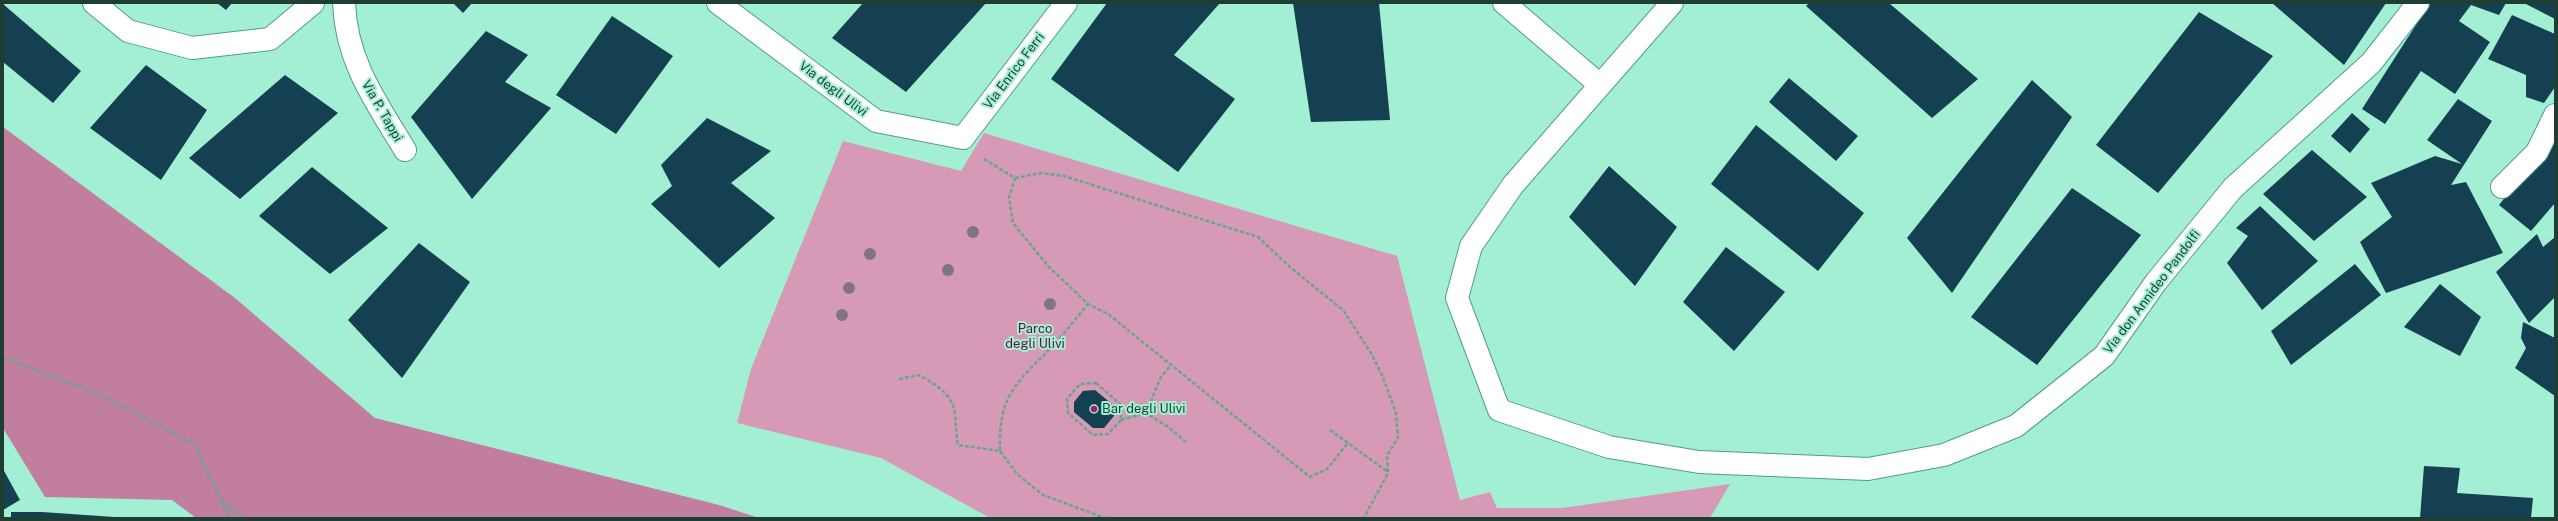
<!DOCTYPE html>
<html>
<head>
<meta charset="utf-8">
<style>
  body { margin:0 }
  #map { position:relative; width:2558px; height:521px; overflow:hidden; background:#a2efd3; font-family:"Public Sans",sans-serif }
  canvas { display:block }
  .frame { position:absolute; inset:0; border:4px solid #1e3e33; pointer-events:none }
</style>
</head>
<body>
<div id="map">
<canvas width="2558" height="521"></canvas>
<div class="frame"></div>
</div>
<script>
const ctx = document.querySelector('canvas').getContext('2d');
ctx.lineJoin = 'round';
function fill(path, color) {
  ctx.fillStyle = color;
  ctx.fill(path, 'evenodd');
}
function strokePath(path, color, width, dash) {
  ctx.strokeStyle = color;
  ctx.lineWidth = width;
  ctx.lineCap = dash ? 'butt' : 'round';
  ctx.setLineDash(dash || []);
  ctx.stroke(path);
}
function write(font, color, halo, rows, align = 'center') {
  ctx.font = font + ' "Public Sans",sans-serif';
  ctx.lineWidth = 4;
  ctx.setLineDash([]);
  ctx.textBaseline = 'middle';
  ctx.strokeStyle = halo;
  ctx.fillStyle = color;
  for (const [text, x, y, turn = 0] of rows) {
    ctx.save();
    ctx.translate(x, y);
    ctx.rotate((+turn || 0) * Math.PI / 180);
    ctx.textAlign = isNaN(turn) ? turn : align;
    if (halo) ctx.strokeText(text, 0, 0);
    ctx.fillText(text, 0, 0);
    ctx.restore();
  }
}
const green = new Path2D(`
  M 984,133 L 1397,256 L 1460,500 L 1490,492 L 1497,508 L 1562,508 L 1730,484 L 1710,518 L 990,518 L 881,458 L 737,423 L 751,369 L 843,141 L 961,171 Z`);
const forest = new Path2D(`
  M 3,127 L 235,298 L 375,418 L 719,505 L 759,518 L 196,518 L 172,500 L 45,497 L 3,428 Z`);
const building = new Path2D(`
  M 217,3 L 232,3 L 226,10 Z
  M 453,3 L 472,3 L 463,13 Z
  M 863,3 L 986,3 L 906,92 L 832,38 Z
  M 1107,3 L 1220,3 L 1174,55 L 1235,99 L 1178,172 L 1051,79 Z
  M 1293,3 L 1379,3 L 1390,120 L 1311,122 Z
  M 1809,3 L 1889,3 L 1978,79 L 1932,118 L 1806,6 Z
  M 2272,3 L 2386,3 L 2344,65 Z
  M 2430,3 L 2506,3 L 2499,15 L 2471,5 L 2459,21 L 2490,42 L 2455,94 L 2421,71 L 2385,124 L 2362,109 Z
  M 2524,3 L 2555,3 L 2555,19 Z
  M 3,4 L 81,71 L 53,103 L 3,62 Z
  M 2199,12 L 2273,56 L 2158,193 L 2096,145 Z
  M 2512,15 L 2555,34 L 2555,87 L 2544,103 L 2526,97 L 2526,75 L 2488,59 Z
  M 612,16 L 673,56 L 616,134 L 556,95 Z
  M 486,31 L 528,55 L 505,82 L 551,108 L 472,199 L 411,117 Z
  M 146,65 L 207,110 L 161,180 L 90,128 Z
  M 285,75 L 338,113 L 240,199 L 189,158 Z
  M 1789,78 L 1858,136 L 1836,161 L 1769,102 Z
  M 2032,80 L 2072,117 L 1952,293 L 1907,238 Z
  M 2458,99 L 2492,121 L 2451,185 L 2466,182 L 2503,253 L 2386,293 L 2360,242 L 2392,217 L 2371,183 L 2435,156 L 2462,164 L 2427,140 Z
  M 2352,113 L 2370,129 L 2350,153 L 2331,136 Z
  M 707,118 L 771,151 L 731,183 L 775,218 L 719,268 L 651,204 L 672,186 L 661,165 Z
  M 1756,125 L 1864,213 L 1818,271 L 1711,184 Z
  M 2555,134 L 2555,203 L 2531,231 L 2499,205 Z
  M 2312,150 L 2367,197 L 2314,241 L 2263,194 Z
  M 1609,166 L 1677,227 L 1635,286 L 1569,217 Z
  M 312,167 L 388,228 L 330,274 L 259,216 Z
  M 2072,188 L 2141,235 L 2037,365 L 1971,317 Z
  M 2260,206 L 2318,261 L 2262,310 L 2227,263 L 2248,236 L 2236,228 Z
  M 2537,234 L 2543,247 L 2555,237 L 2555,297 L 2529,323 L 2496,272 Z
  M 419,243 L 470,282 L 402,378 L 348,320 Z
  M 1726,247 L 1785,292 L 1734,351 L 1683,302 Z
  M 2355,264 L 2381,295 L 2291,365 L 2271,331 Z
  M 2440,284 L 2481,317 L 2460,356 L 2404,327 Z
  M 2523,322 L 2555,338 L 2555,396 L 2515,368 L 2526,348 L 2521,338 Z
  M 1095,390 L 1113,405 L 1114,416 L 1104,428 L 1093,428 L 1074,412 L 1074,402 L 1083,391 Z
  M 2424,466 L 2460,468 L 2457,493 L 2533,498 L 2531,518 L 2420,518 Z
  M 3,469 L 20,500 L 3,510 Z
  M 11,512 L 42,512 L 129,518 L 11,518 Z`);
const path = new Path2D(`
  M 984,159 L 1015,178 L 1009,197 L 1013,223 L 1048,266 L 1088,304 L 1108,314 L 1310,477 L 1327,469 L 1348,443
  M 1015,178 L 1041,173 L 1064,176 L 1258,237 L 1291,268 L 1343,310 L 1371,353 L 1383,377 L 1396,413 L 1398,438 L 1387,455 L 1388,473 L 1364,518
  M 3,357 L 105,397 L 194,444 L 222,502 L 245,518
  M 899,379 L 919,375 C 935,384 953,394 955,414 C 956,425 956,434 958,445 L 1000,451 C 998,396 1016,383 1052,347 C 1065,333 1076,318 1088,304
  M 1096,383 L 1120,404 L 1121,420 L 1108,434 L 1093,435 L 1068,413 L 1067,399 L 1080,384 Z
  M 1146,413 L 1161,377 L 1171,365
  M 1121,420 L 1146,413 L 1167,426 L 1186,442
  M 1330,430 L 1388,472
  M 1000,451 L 1018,475 L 1043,495 L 1105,518
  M 222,502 L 230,518`);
const minor = new Path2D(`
  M 94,3 L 128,31 L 192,48 L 270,39 L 313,3
  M 344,3 C 346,61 376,102 405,150
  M 718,3 L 876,121 L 963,138 L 1066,3
  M 1504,3 L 1600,85
  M 1672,3 L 1513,185 L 1471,246 L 1457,298 L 1499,410 L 1609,447 L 1699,462 L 1868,469 L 1944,455 L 2016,426 L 2104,356 L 2156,282 L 2233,188 L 2371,63 L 2418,3
  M 2502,187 L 2537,152 L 2555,115`);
const trees = [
  [973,232],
  [870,254],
  [948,270],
  [849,288],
  [1050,304],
  [842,315]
];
const markers = [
  [1094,409,4,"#a01d6c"]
];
const streetNames = [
  ["Via Enrico Ferri",1014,71,-53],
  ["Via degli Ulivi",833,89,37],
  ["Via P. Tappi",382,111,60],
  ["Via don Annideo Pandolfi",2152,292,-53]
];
const parkNames = [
  ["Parco",1035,329],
  ["degli Ulivi",1035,344]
];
const poiNames = [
  ["Bar degli Ulivi",1102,409]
];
fill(green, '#d79ab6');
fill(forest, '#c27e9f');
fill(building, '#144052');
strokePath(minor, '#529e85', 24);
strokePath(path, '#6aa48f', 2.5, [4, 2]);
strokePath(minor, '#fff', 22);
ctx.fillStyle = '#7f7483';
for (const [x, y] of trees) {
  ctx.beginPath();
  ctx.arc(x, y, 6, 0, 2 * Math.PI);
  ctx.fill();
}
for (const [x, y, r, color] of markers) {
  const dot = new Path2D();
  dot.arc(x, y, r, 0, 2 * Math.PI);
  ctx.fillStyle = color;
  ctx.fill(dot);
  strokePath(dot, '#a2efd3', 1.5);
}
write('13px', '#1e3e33', '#a2efd3', streetNames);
write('13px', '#621041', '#a2efd3', parkNames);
write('13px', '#1e3e33', '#a2efd3', poiNames, 'left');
</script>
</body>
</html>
